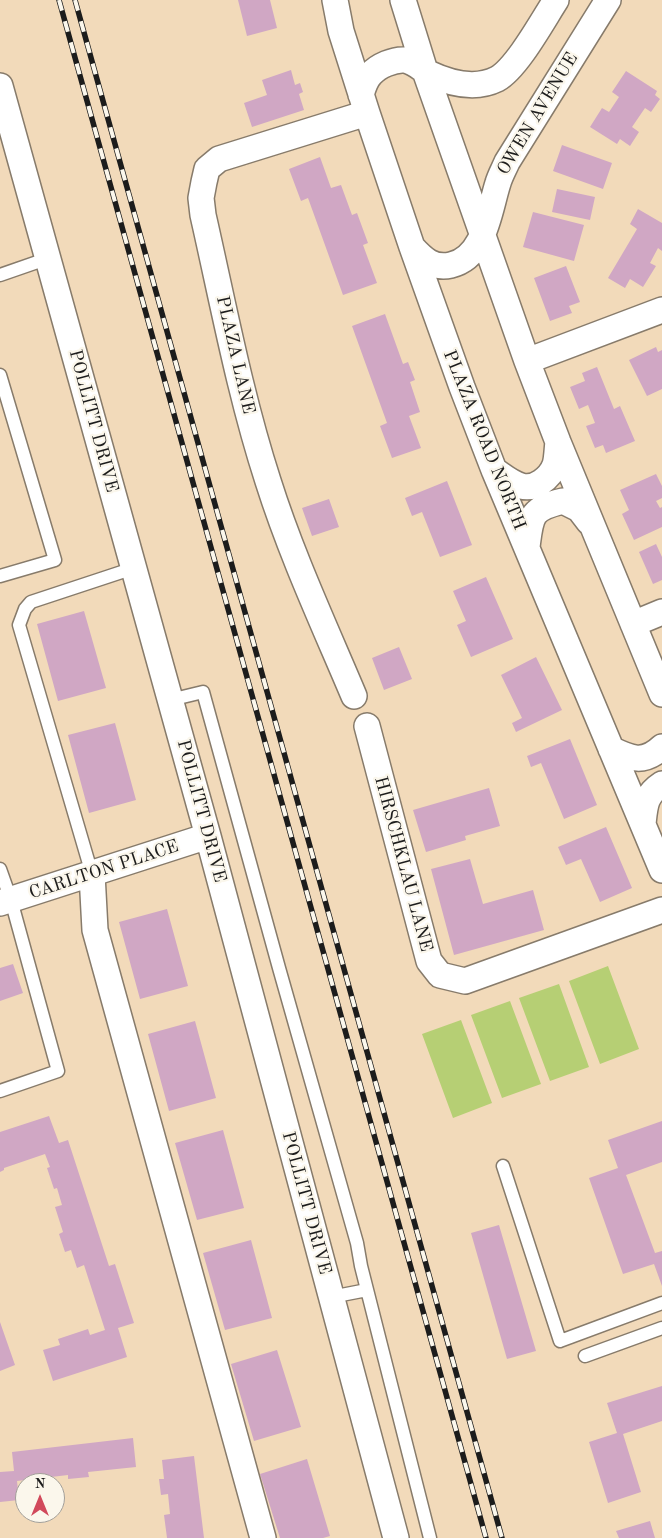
<!DOCTYPE html>
<html>
<head>
<meta charset="utf-8">
<style>
  body { margin:0 }
  #map { position:relative; width:662px; height:1538px; overflow:hidden; background:#f2daba; font-family:"Old Standard TT",serif }
  canvas { display:block }
  .north { position:absolute; left:15px; top:1473px; width:50px; height:50px; box-sizing:border-box; background:#fbf7ec; border:1px solid #a29f99; border-radius:50%; rotate:0deg; font-size:14px; font-weight:700; line-height:20px; text-align:center; color:#1c1c1c }
  .north::after { content:''; display:block; margin:auto; width:18px; height:22px; background:#d1495b; clip-path:polygon(50% 0,100% 100%,50% 72%,0 100%) }
</style>
</head>
<body>
<div id="map">
<canvas width="662" height="1538"></canvas>
<div class="north">N</div>
</div>
<script>
const ctx = document.querySelector('canvas').getContext('2d');
ctx.lineJoin = 'round';
function fill(path, color) {
  ctx.fillStyle = color;
  ctx.fill(path, 'evenodd');
}
function strokePath(path, color, width, dash) {
  ctx.strokeStyle = color;
  ctx.lineWidth = width;
  ctx.lineCap = dash ? 'butt' : 'round';
  ctx.setLineDash(dash || []);
  ctx.stroke(path);
}
function write(font, color, halo, rows, align = 'center') {
  ctx.font = font + ' "Old Standard TT",serif';
  ctx.lineWidth = 4.5;
  ctx.setLineDash([]);
  ctx.textBaseline = 'middle';
  ctx.strokeStyle = halo;
  ctx.fillStyle = color;
  for (const [text, x, y, turn = 0] of rows) {
    ctx.save();
    ctx.translate(x, y);
    ctx.rotate((+turn || 0) * Math.PI / 180);
    ctx.textAlign = isNaN(turn) ? turn : align;
    if (halo) ctx.strokeText(text, 0, 0);
    ctx.fillText(text, 0, 0);
    ctx.restore();
  }
}
const green = new Path2D(`
  M 608,966 L 639,1049 L 600,1064 L 569,981 Z
  M 559,984 L 589,1067 L 550,1081 L 519,998 Z
  M 510,1001 L 541,1084 L 502,1098 L 471,1015 Z
  M 461,1020 L 492,1103 L 453,1118 L 422,1034 Z`);
const building = new Path2D(`
  M 238,0 L 270,0 L 277,28 L 247,36 Z
  M 291,70 L 295,85 L 300,83 L 303,92 L 299,94 L 304,110 L 252,127 L 244,103 L 267,95 L 262,80 Z
  M 626,71 L 657,91 L 655,95 L 660,99 L 651,112 L 645,108 L 632,127 L 639,132 L 630,146 L 620,139 L 617,144 L 590,127 L 602,108 L 609,112 L 619,97 L 612,92 Z
  M 562,145 L 612,163 L 603,189 L 553,171 Z
  M 320,157 L 331,188 L 341,185 L 352,215 L 357,213 L 368,243 L 363,245 L 377,283 L 343,295 L 308,198 L 301,201 L 289,169 Z
  M 557,189 L 595,197 L 590,220 L 552,212 Z
  M 638,209 L 662,223 L 662,251 L 658,248 L 650,263 L 656,266 L 643,287 L 630,279 L 625,288 L 608,278 L 637,229 L 630,224 Z
  M 533,212 L 584,225 L 574,261 L 523,247 Z
  M 566,266 L 580,302 L 569,306 L 572,313 L 550,321 L 534,278 Z
  M 385,314 L 403,364 L 408,362 L 415,380 L 410,382 L 420,412 L 409,416 L 421,448 L 392,458 L 380,426 L 387,423 L 352,326 Z
  M 656,347 L 658,352 L 662,350 L 662,389 L 647,396 L 629,360 Z
  M 597,367 L 614,409 L 620,406 L 635,441 L 606,453 L 603,445 L 595,448 L 586,426 L 595,423 L 588,405 L 579,409 L 570,387 L 585,381 L 582,373 Z
  M 656,474 L 662,486 L 662,498 L 656,501 L 660,508 L 662,507 L 662,527 L 634,540 L 622,514 L 629,510 L 620,490 Z
  M 447,481 L 472,545 L 440,557 L 422,512 L 412,516 L 405,498 Z
  M 329,499 L 339,527 L 312,536 L 302,508 Z
  M 656,544 L 662,557 L 662,580 L 653,584 L 639,552 Z
  M 486,577 L 513,639 L 471,657 L 457,625 L 466,621 L 453,591 Z
  M 84,611 L 106,688 L 58,701 L 37,624 Z
  M 399,647 L 412,679 L 384,690 L 372,658 Z
  M 536,657 L 562,710 L 516,732 L 512,723 L 522,718 L 501,675 Z
  M 115,723 L 136,800 L 89,813 L 68,735 Z
  M 570,739 L 597,805 L 564,819 L 541,763 L 531,767 L 527,756 Z
  M 489,788 L 500,826 L 465,836 L 466,840 L 426,852 L 413,810 Z
  M 606,827 L 632,888 L 600,902 L 581,859 L 566,865 L 558,847 Z
  M 470,859 L 483,904 L 533,890 L 544,930 L 454,955 L 431,869 Z
  M 167,909 L 188,986 L 140,999 L 119,922 Z
  M 13,964 L 23,993 L 0,1001 L 0,968 Z
  M 195,1021 L 216,1098 L 169,1111 L 148,1034 Z
  M 49,1116 L 59,1143 L 68,1140 L 109,1266 L 115,1264 L 134,1323 L 118,1328 L 127,1357 L 53,1381 L 43,1350 L 60,1345 L 58,1339 L 88,1329 L 90,1335 L 105,1330 L 84,1265 L 77,1268 L 71,1250 L 65,1252 L 59,1234 L 63,1232 L 55,1207 L 62,1205 L 57,1188 L 54,1189 L 47,1168 L 50,1167 L 45,1154 L 4,1168 L 4,1170 L 0,1172 L 0,1132 Z
  M 662,1121 L 662,1162 L 626,1175 L 655,1253 L 662,1251 L 662,1286 L 654,1264 L 623,1274 L 589,1178 L 618,1168 L 608,1140 Z
  M 223,1130 L 244,1208 L 197,1220 L 175,1143 Z
  M 499,1225 L 536,1351 L 507,1359 L 471,1233 Z
  M 251,1240 L 272,1318 L 225,1330 L 203,1253 Z
  M 0,1322 L 15,1365 L 0,1371 Z
  M 277,1350 L 301,1427 L 254,1441 L 231,1364 Z
  M 662,1386 L 662,1421 L 623,1434 L 641,1492 L 608,1503 L 589,1442 L 617,1433 L 607,1403 Z
  M 133,1438 L 136,1467 L 88,1472 L 89,1477 L 68,1479 L 68,1475 L 17,1481 L 19,1500 L 0,1502 L 0,1472 L 14,1471 L 12,1452 Z
  M 194,1456 L 204,1538 L 167,1538 L 164,1515 L 170,1514 L 168,1494 L 161,1495 L 159,1479 L 164,1479 L 162,1460 Z
  M 307,1459 L 330,1536 L 323,1538 L 280,1538 L 260,1474 Z
  M 650,1521 L 655,1538 L 619,1538 L 616,1531 Z`);
const lane = new Path2D(`
  M 0,275 L 49,258
  M 0,375 L 55,560 L 0,576
  M 170,700 L 203,692 L 279,968 L 357,1243 L 361,1266 L 430,1538
  M 0,869 L 11,900 L 58,1071 L 0,1091
  M 92,874 L 19,625 L 25,609 L 31,602 L 134,568
  M 503,1166 L 560,1341 L 662,1303
  M 331,1297 L 367,1290
  M 585,1356 L 662,1328`);
const street = new Path2D(`
  M 335,0 L 341,31 L 367,113 L 412,247 L 462,387 L 494,470 L 662,870
  M 403,0 L 425,71 L 527,361 L 558,442 L 662,694
  M 0,86 L 208,836 L 396,1538
  M 361,95 C 363,88 365,80 371,74 C 378,66 394,59 405,60 C 415,62 420,68 428,73 C 449,83 475,90 497,79 C 517,68 543,20 556,0
  M 412,247 C 423,259 433,269 451,265 C 485,257 489,211 498,183 C 500,176 504,169 507,162 L 608,0
  M 527,361 L 662,310
  M 494,470 C 503,476 511,483 521,486 C 535,490 550,478 555,465 C 557,459 557,449 558,442
  M 527,547 C 531,516 530,509 563,501 L 579,509 L 589,522
  M 633,624 L 662,612
  M 354,696 C 324,625 291,554 268,481 C 240,395 223,303 203,215 L 201,198 L 204,182 L 207,169 L 219,159 L 367,113
  M 367,726 L 429,961 L 440,975 L 465,981 L 662,910
  M 611,749 C 631,759 644,764 662,747
  M 643,824 C 645,805 645,795 662,784
  M 92,874 L 95,930 L 263,1538
  M 0,903 L 208,836`);
const rail = new Path2D(`
  M 59,0 L 486,1538
  M 75,0 L 502,1538`);
const streetNames = [
  ["OWEN AVENUE",538,114,-59],
  ["PLAZA LANE",235,355,77],
  ["POLLITT DRIVE",93,421,75],
  ["PLAZA ROAD NORTH",484,440,68],
  ["POLLITT DRIVE",201,811,75],
  ["HIRSCHKLAU LANE",403,864,75],
  ["CARLTON PLACE",104,870,-18],
  ["POLLITT DRIVE",306,1203,75]
];
fill(green, '#b6cf74');
fill(building, '#d0a7c4');
strokePath(lane, '#877b6b', 15);
strokePath(street, '#877b6b', 28);
strokePath(lane, '#fff', 12);
strokePath(street, '#fff', 25);
strokePath(rail, '#1c1c1c', 5.5);
strokePath(rail, '#fbf7ec', 4, [11]);
write('18px', '#1c1c1c', '#fbf7ec', streetNames);
</script>
</body>
</html>
